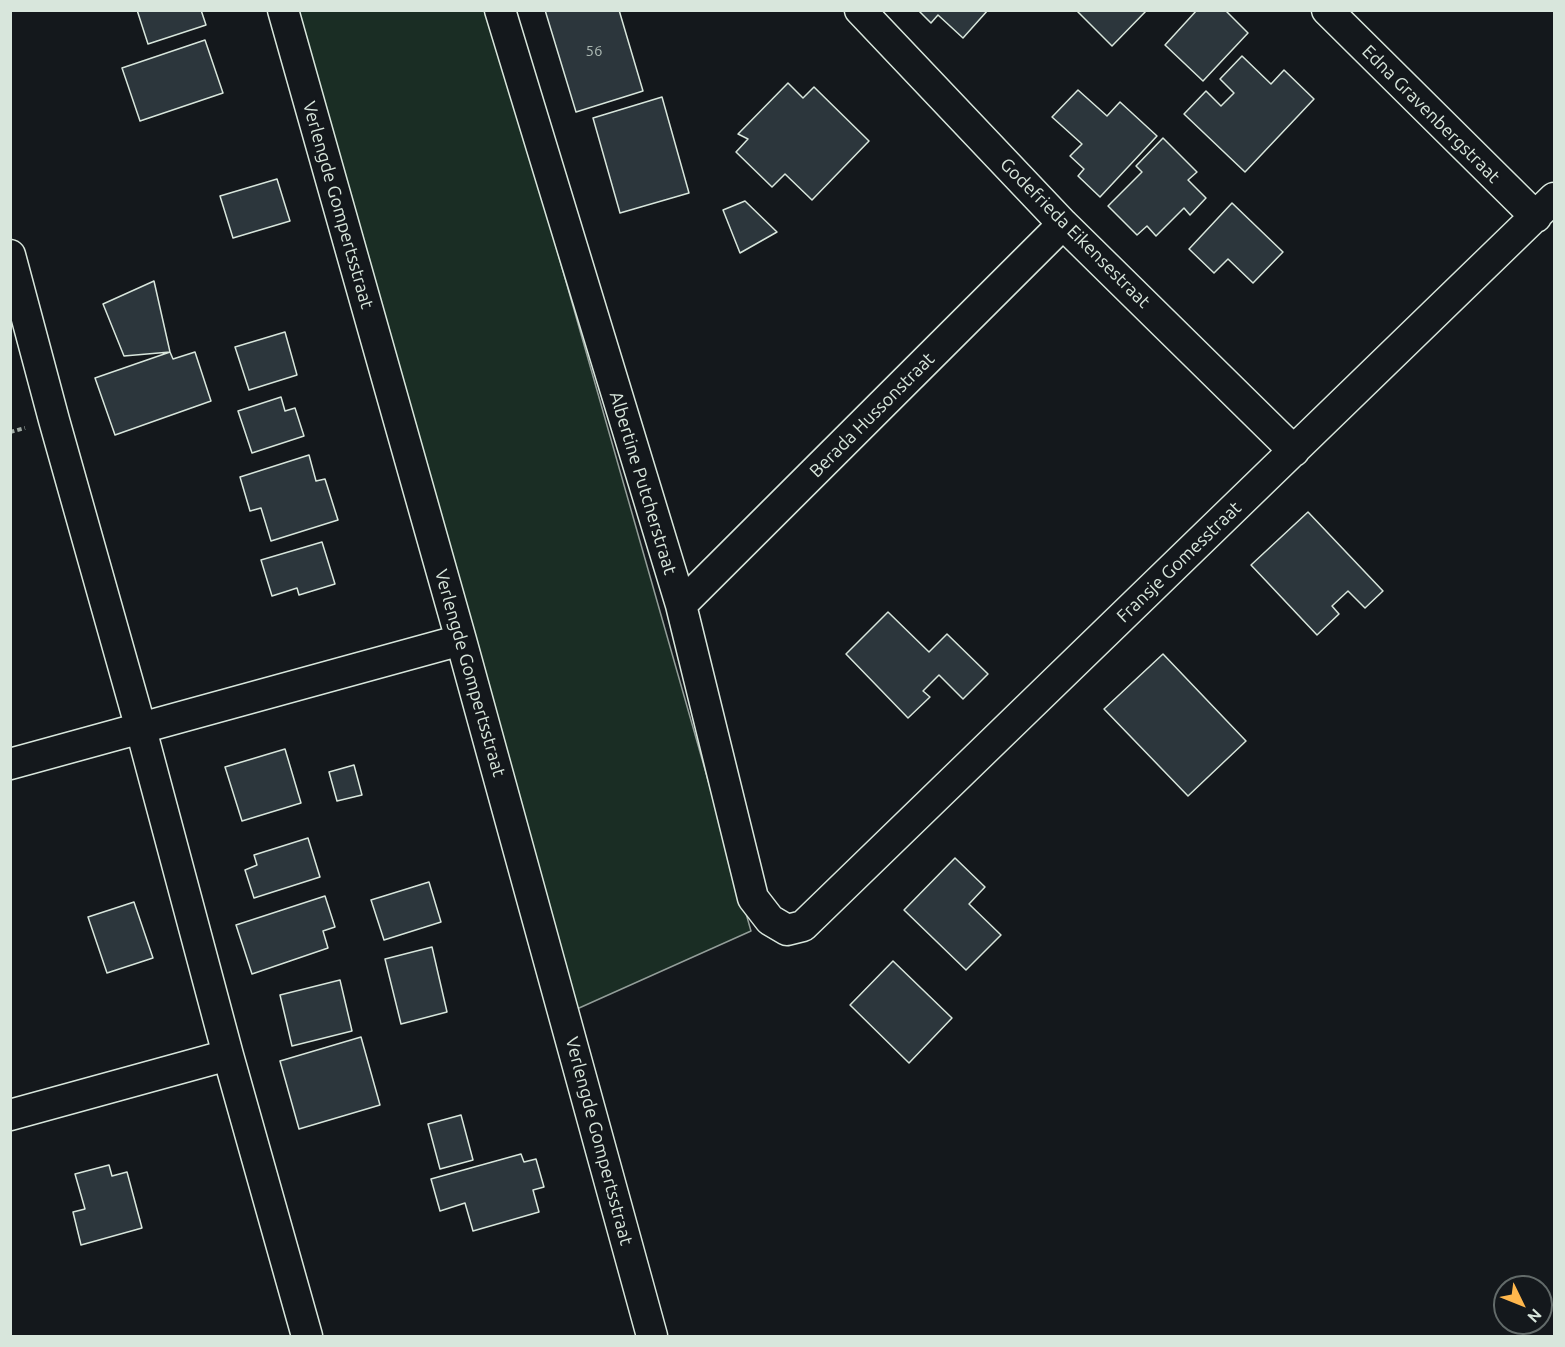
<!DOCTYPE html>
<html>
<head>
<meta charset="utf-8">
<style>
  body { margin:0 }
  #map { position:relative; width:1565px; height:1347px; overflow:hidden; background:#14181c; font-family:Ubuntu,sans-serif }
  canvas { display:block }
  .frame { position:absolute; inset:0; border:12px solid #d8e6dc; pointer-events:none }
  .north { position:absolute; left:1493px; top:1275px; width:60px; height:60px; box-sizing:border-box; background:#14181c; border:2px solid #626a69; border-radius:50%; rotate:133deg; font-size:16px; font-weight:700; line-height:24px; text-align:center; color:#d8e6dc }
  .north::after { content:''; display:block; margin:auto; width:21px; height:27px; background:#ffb74d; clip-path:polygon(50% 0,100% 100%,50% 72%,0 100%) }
</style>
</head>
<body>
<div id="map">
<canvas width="1565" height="1347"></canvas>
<div class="frame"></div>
<div class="north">N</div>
</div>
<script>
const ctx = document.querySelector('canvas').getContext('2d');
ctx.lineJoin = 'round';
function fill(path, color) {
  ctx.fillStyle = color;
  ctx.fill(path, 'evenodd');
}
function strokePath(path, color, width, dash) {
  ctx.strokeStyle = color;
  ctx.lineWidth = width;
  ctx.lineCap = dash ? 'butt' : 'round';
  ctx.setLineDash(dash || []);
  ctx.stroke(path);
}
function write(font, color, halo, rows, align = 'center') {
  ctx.font = font + ' Ubuntu,sans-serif';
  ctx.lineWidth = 4.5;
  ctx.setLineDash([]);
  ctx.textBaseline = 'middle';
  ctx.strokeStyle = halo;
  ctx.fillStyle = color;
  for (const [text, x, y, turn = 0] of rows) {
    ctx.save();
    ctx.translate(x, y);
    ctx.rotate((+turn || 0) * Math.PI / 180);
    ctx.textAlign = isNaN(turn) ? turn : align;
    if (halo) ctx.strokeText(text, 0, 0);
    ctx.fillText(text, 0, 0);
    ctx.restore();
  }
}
const green = new Path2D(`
  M 281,11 L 489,11 L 751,931 L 559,1017 Z`);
const building = new Path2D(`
  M 137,10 L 201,10 L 206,25 L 148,44 Z
  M 545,10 L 619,10 L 643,91 L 576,112 Z
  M 918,10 L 988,10 L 963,38 L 938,15 L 931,23 Z
  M 1076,10 L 1147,10 L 1112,46 Z
  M 1197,10 L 1225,10 L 1248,33 L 1203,81 L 1165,45 Z
  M 205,40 L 223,93 L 140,121 L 122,68 Z
  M 1242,56 L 1271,84 L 1284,70 L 1314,99 L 1245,172 L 1184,114 L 1206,91 L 1221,106 L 1234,93 L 1220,79 Z
  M 788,83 L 803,98 L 814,87 L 869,141 L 812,200 L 785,174 L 772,187 L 736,152 L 748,139 L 738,134 Z
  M 1078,90 L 1107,116 L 1120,102 L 1157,136 L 1100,197 L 1078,176 L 1084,169 L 1070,156 L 1082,144 L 1052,117 Z
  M 662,97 L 689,193 L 620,213 L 593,118 Z
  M 1163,138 L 1197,172 L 1188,180 L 1206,198 L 1190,215 L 1184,208 L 1156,236 L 1147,226 L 1137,235 L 1108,206 L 1142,172 L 1136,166 Z
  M 277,179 L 290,221 L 233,238 L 220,196 Z
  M 745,201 L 777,232 L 740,253 L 723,210 Z
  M 1232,203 L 1283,252 L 1253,283 L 1228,259 L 1214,273 L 1189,249 Z
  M 154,281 L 170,352 L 124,356 L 103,304 Z
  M 285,332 L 297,375 L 249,390 L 235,347 Z
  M 170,352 L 173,359 L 195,352 L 211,401 L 115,435 L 95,378 Z
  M 281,397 L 285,411 L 295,408 L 304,436 L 252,453 L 238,411 Z
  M 309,455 L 316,481 L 325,479 L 338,520 L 271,541 L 261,508 L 250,511 L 240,477 Z
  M 1308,512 L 1383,591 L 1365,608 L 1348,591 L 1332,606 L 1339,614 L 1317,635 L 1251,565 Z
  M 322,542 L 335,584 L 299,595 L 297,588 L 272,596 L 261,560 Z
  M 888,612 L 929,652 L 947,634 L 988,674 L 963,699 L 939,675 L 923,691 L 930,697 L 908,718 L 846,654 Z
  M 1163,654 L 1246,741 L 1188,796 L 1104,709 Z
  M 285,749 L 301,803 L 242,821 L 225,767 Z
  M 354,765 L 362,795 L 337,801 L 329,772 Z
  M 308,838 L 320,877 L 254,898 L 245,870 L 257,865 L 254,855 Z
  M 955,858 L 985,887 L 969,904 L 1001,935 L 966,970 L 904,910 Z
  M 429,882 L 441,922 L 384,940 L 371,900 Z
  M 325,896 L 335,927 L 323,931 L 328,948 L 252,974 L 236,925 Z
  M 134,902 L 153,958 L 107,973 L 88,917 Z
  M 432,947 L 447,1012 L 401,1024 L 385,959 Z
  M 893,961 L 952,1018 L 909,1063 L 850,1005 Z
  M 340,980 L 352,1031 L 292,1046 L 280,995 Z
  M 361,1037 L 380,1105 L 299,1129 L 280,1061 Z
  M 461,1115 L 473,1160 L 440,1169 L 428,1124 Z
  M 521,1154 L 524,1162 L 536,1159 L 544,1187 L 533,1190 L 539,1212 L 473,1231 L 465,1203 L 440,1211 L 431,1179 Z
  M 109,1165 L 112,1176 L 127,1172 L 142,1228 L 81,1245 L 73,1212 L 85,1209 L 75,1174 Z`);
const path = new Path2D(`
  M 10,432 L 25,428`);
const street = new Path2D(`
  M 283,10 L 461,640 L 652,1336
  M 500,10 L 681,605 L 753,898 L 770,920 L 787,930 L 803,926 L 1554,198
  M 860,10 L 1063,224 L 1294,451
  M 1327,10 L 1536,217
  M 10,255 L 54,420 L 141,729 L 228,1055 L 307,1336
  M 681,605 L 1063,224
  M 10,764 L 461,640
  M 10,1115 L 228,1055`);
const numberNames = [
  ["56",594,51]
];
const streetNames = [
  ["Edna Gravenbergstraat",1431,114,45],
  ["Verlengde Gompertsstraat",338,205,74],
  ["Godefrieda Eikensestraat",1075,233,45],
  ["Berada Hussonstraat",872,415,-45],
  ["Albertine Putcherstraat",643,483,73],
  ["Fransje Gomesstraat",1179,562,-44],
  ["Verlengde Gompertsstraat",470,673,74],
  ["Verlengde Gompertsstraat",599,1141,75]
];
fill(green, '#1a2d24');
strokePath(green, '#939e99', 1.5);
fill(building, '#2c363c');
strokePath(building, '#d8e6dc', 1.5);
strokePath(street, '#d8e6dc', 33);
strokePath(path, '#9da8a2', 4, [4.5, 3]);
strokePath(street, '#14181c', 30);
write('15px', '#adbab4', null, numberNames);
write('18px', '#d8e6dc', '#14181c', streetNames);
</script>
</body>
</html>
